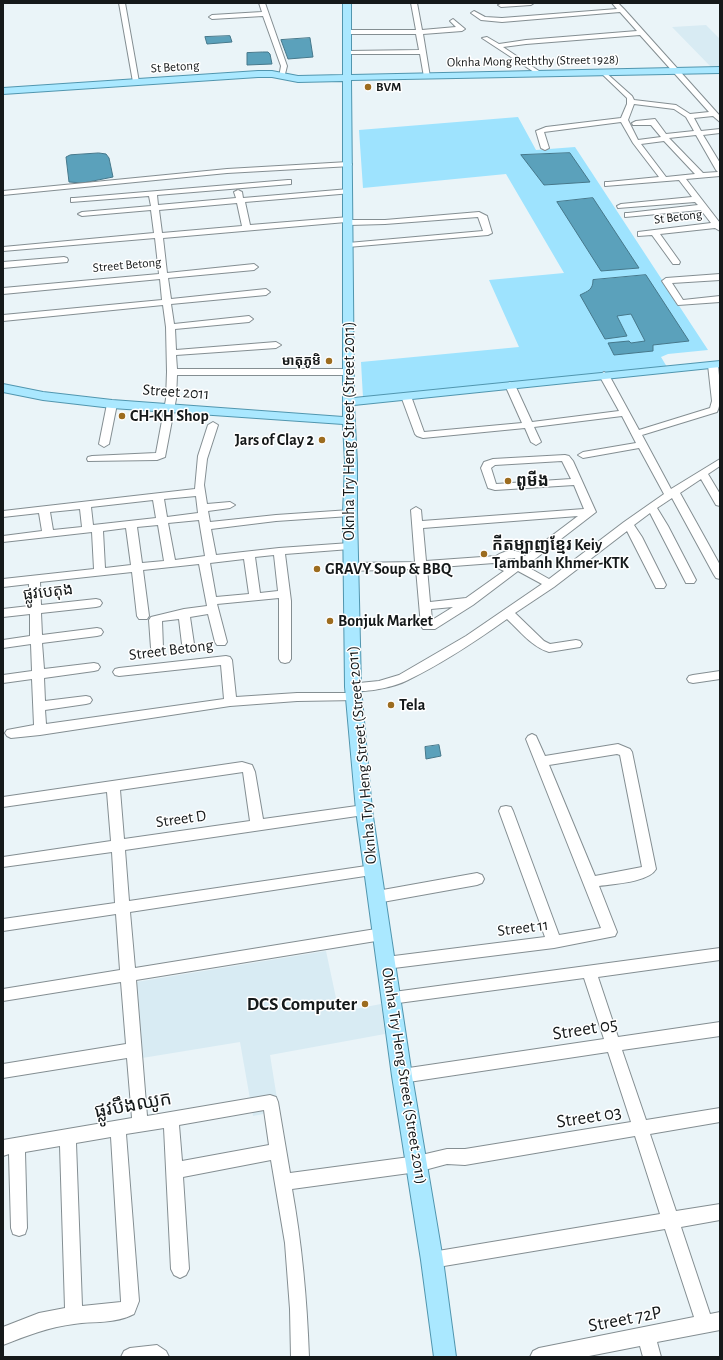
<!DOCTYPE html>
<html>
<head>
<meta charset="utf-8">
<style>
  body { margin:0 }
  #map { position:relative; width:723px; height:1360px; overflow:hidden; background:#eaf4f8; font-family:"Alegreya Sans",sans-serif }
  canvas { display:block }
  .frame { position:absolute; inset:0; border:4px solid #15191a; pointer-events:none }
</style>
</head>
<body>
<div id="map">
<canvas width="723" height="1360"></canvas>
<div class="frame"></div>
</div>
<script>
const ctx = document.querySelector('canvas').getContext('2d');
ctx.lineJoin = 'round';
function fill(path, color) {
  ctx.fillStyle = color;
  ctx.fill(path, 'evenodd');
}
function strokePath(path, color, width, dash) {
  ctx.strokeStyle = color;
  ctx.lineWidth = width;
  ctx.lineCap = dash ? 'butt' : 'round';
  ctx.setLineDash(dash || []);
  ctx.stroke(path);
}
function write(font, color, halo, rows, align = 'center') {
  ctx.font = font + ' "Alegreya Sans","Noto Sans Khmer",sans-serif';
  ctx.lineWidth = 3;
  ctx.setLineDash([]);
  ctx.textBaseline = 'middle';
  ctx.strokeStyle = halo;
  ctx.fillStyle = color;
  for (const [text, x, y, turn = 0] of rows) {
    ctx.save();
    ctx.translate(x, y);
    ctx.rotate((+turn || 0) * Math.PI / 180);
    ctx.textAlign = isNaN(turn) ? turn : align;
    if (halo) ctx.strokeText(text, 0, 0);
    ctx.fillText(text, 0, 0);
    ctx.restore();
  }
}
const built = new Path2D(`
  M 706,25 L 720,39 L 720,67 L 711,67 L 672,27 Z
  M 326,951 L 339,1012 L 381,1004 L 385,1034 L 270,1055 L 279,1111 L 253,1116 L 240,1042 L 130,1060 L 124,984 Z`);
const green = new Path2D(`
  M 518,117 L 536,150 L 575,147 L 708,350 L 668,354 L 661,357 L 667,367 L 363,398 L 361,362 L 519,347 L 489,280 L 564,273 L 506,174 L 363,188 L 359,130 Z`);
const water = new Path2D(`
  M 230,36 L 232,42 L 207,44 L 205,37 Z
  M 310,38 L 313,57 L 288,59 L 281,40 Z
  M 263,52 L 268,52 L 270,54 L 272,64 L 247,65 L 247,53 Z
  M 99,153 L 106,154 L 109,158 L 113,177 L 83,183 L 69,182 L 66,157 L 70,155 Z
  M 570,153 L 590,182 L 544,185 L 521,155 Z
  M 593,198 L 639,268 L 601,271 L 557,202 Z
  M 646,275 L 689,341 L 653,345 L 653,351 L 614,355 L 608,343 L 629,341 L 631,343 L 645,341 L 631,314 L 617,316 L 627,336 L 605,339 L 580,295 C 588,291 593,290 593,280 Z
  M 439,745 L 441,756 L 426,759 L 425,747 Z`);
const minor = new Path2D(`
  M 119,3 L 125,3 L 139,82 L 136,84 L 133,82 Z
  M 259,3 L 265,3 L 287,66 L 284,78 L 279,77 L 281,66 L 263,16 L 212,19 L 209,17 L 212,15 L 262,12 Z
  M 411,3 L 417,3 L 422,30 L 456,27 L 450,21 L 453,19 L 465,29 L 462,31 L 423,34 L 430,77 L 429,78 L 424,77 L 420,54 L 346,54 L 346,52 L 348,51 L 419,50 L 416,34 L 348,34 L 345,32 L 348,30 L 416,30 Z
  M 503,3 L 534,3 L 531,5 L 501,7 L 498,5 Z
  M 612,3 L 618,3 L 624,9 L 720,116 L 720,122 L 713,116 L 694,118 L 701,131 L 720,129 L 720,133 L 703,135 L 720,163 L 720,176 L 686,179 L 720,223 L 720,231 L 715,228 L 660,234 L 680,262 L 679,264 L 673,264 L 652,235 L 638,236 L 638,232 L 711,223 L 701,210 L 625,217 L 625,213 L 628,213 L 698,205 L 695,202 L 618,208 L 617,206 L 621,204 L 692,197 L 679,180 L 605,186 L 605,182 L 608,182 L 659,177 L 633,143 L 621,122 L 544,132 L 549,148 L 545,150 L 541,148 L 536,131 L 546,127 L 621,118 L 627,104 L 627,98 L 602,74 L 602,72 L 604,71 L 632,96 L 634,100 L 676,105 L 690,114 L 709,112 L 640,35 L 526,44 L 503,47 L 542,73 L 542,75 L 540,76 L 482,38 L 487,37 L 499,44 L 526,40 L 637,31 L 620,12 L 502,22 L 481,20 L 471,13 L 474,11 L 485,17 L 502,18 L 617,9 ZM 634,104 L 674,109 L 686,117 L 694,131 L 666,134 L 655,119 L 636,121 L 632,123 L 633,125 L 651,125 L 661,137 L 638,140 L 628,120 ZM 696,135 L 716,170 L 718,172 L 703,173 L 669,138 ZM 664,141 L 695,174 L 666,177 L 641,144 Z
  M 348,162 L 352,164 L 351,166 L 227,173 L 3,195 L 3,191 L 227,169 Z
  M 288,180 L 291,180 L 291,184 L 157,195 L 158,205 L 236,198 L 234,192 L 238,190 L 242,192 L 243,198 L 349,189 L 352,189 L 352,193 L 245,202 L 250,225 L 349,217 L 352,217 L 352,220 L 385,220 L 479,212 L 487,216 L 492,233 L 488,235 L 348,247 L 344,245 L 348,243 L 483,231 L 478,217 L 385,224 L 349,225 L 346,225 L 346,222 L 163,238 L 167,273 L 254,264 L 258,267 L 254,270 L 168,278 L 171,299 L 266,289 L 270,292 L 266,295 L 171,304 L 174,324 L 249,316 L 253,319 L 249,322 L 175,329 L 176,350 L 276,342 L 281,345 L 276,348 L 176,355 L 177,369 L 349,369 L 354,372 L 349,375 L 177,375 L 176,399 L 165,457 L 157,460 L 88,461 L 87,459 L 88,457 L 92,456 L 156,453 L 166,399 L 167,372 L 166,327 L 163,305 L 3,321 L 3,315 L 162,300 L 160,279 L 3,294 L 3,288 L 159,274 L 155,238 L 3,251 L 3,247 L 154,233 L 151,210 L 82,216 L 78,214 L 82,212 L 151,206 L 149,196 L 71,202 L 71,198 L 74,198 ZM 237,203 L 242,226 L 162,233 L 159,210 Z
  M 64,257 L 67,258 L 68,260 L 67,262 L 3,268 L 3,262 Z
  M 720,274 L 720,280 L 672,283 L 683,300 L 720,296 L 720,302 L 678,305 L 662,281 L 666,278 Z
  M 713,362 L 718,365 C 719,378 723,401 717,412 L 642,435 L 671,489 L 720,459 L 720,466 L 708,474 L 720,494 L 720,506 L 716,505 L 701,479 L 680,493 L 720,565 L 720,579 L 716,578 L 714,575 L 672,498 L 657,508 L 668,526 L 696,580 L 694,583 L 686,583 L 650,513 L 634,525 L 642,537 L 666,585 L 664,588 L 656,588 L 627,531 L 554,587 L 515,613 L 544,641 L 550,644 L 576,640 L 580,641 L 582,644 L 580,647 L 549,652 C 532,647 520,631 507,619 C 476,641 443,663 408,680 C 395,687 363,694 349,690 L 347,687 L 349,684 L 379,681 L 399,675 L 466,636 L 542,584 L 518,571 L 473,605 L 435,629 L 423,629 L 421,626 L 416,569 L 350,571 L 346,570 L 344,567 L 346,564 L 350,563 L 415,562 L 411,510 L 416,507 L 421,510 L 422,521 L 584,509 L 574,485 L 495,490 L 488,488 L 481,468 L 484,462 L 493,459 L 565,455 L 569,456 L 573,461 L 596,512 L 526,566 L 549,579 L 624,522 L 664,494 L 639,448 L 583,458 L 578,455 L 583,452 L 636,443 L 622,416 L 534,427 L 541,442 L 536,445 L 531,442 L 525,428 L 423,438 L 417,436 L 415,434 L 401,396 L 403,394 L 406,393 L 411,396 L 424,432 L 522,423 L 505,385 L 510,382 L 515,385 L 532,422 L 619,411 L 599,375 L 604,372 L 609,375 L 639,430 L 710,408 L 712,401 L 708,365 ZM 562,461 L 571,479 L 496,484 L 491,468 L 495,465 ZM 578,516 L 525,556 C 517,548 505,550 496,556 L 426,561 L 423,528 ZM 509,558 L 515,558 L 517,562 L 512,565 L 506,563 L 505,560 ZM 494,563 L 498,568 L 504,571 L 466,598 L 430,602 L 427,568 ZM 453,607 L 432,620 L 431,609 Z
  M 112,401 L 117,404 L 109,444 L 104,447 L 99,444 L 107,404 Z
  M 213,422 L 218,425 L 207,459 L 204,485 L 207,504 L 230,502 L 235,505 L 230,508 L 208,511 L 210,522 L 276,515 L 350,510 L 355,513 L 350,516 L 276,521 L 211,529 L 216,555 L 279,548 L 350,543 L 354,544 L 355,546 L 354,548 L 350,549 L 285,554 L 291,601 L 291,659 L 289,662 L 285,663 L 281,662 L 279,659 L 279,598 L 217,604 L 227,642 L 225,645 L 217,645 L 215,642 L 208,614 L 190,617 L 194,644 L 192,647 L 184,647 L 182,644 L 179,619 L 162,621 L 163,648 L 161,651 L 153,651 L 151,648 L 149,620 L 151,617 L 184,609 L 207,606 L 199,564 L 143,570 L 149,616 L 147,619 L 139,619 L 137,616 L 132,572 L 40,582 L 41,605 L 96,599 L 100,600 L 102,603 L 100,606 L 96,607 L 41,613 L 42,635 L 97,628 L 101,629 L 103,632 L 101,635 L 97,636 L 42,643 L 44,669 L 94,663 L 98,664 L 100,667 L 98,670 L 94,671 L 44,678 L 45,701 L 86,696 L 90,697 L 92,700 L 90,703 L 86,704 L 45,710 L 46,724 L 224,699 L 221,665 L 119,676 L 115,675 L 113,672 L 115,669 L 119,668 L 226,656 L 230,657 L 232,660 L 236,697 L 297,693 L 354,693 L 358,694 L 360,697 L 358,700 L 297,701 L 230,706 L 40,735 L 11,738 L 7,736 L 5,733 L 7,730 L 34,725 L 32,679 L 3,683 L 3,675 L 32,671 L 31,644 L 3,648 L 3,640 L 30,636 L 30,614 L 3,617 L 3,609 L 29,606 L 29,584 L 3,587 L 3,579 L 94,569 L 92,532 L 3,542 L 3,536 L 42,531 L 39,513 L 3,517 L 3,511 L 195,489 L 198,456 L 208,425 ZM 196,496 L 198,513 L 167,517 L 164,499 ZM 153,500 L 156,518 L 93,525 L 91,507 ZM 80,509 L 82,527 L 53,530 L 50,512 ZM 199,520 L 205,556 L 175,560 L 168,523 ZM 158,525 L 164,561 L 142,563 L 137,527 ZM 126,528 L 131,565 L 105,568 L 103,531 ZM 274,555 L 278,591 L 260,593 L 255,557 ZM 244,559 L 249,594 L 216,597 L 210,563 Z
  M 720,671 L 720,679 L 693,683 L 689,682 L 687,679 L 689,676 L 693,675 Z
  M 532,734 L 536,736 L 545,756 L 618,744 L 630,749 L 632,752 L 656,869 C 649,882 614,884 599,886 L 617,932 L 615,936 L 554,948 L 386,969 L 381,967 L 379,963 L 381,959 L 386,957 L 545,937 L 499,811 L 501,807 L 506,806 L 511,807 L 513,811 L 559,935 L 601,928 L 526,739 L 528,736 ZM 617,754 L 620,755 L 642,867 L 595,876 L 549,765 Z
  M 242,762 L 252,765 L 255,772 L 263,819 L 364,805 L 369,806 L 371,810 L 369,814 L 364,815 L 125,850 L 129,901 L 373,865 L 378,866 L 380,870 L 378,874 L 130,912 L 135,968 L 382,928 L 387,930 L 389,934 L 387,938 L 382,940 L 136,980 L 147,1116 L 270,1095 L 276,1097 L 278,1102 L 290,1173 L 417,1156 L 447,1149 L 465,1149 L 631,1122 L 608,1052 L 402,1083 L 397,1081 L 394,1076 L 397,1071 L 402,1069 L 604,1039 L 584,978 L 391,1004 L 386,1003 L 384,998 L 386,993 L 720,948 L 720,960 L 598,977 L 618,1037 L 720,1022 L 720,1036 L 622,1050 L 646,1120 L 720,1108 L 720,1122 L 650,1134 L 676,1211 L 720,1204 L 720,1220 L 681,1227 L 710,1314 L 720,1312 L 720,1330 L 657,1342 L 661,1357 L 643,1357 L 640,1346 L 584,1357 L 530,1357 L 533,1351 L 539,1348 L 694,1317 L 665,1229 L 432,1268 L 426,1266 L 424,1260 L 426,1254 L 432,1252 L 660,1214 L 635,1136 L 465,1165 L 447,1164 L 417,1172 L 292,1189 C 302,1245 307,1300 309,1357 L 291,1357 L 290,1309 L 285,1243 L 271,1160 L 183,1177 L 189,1269 L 186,1275 L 180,1278 L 174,1275 L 171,1269 L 164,1128 L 126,1134 L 139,1301 L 134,1314 C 115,1324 94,1321 74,1324 C 49,1327 26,1336 3,1345 L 3,1327 L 39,1313 L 65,1308 L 60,1146 L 25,1152 L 27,1228 L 25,1234 L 19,1236 L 13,1234 L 11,1228 L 9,1154 L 3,1156 L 3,1140 L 132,1118 L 127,1058 L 3,1078 L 3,1064 L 126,1044 L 121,982 L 3,1001 L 3,989 L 120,970 L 116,914 L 3,931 L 3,919 L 115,903 L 112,852 L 3,867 L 3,857 L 111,841 L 107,792 L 3,807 L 3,797 ZM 243,772 L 250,821 L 124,839 L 120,790 ZM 264,1110 L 269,1145 L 182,1161 L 179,1125 ZM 111,1137 L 121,1301 L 121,1302 L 82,1306 L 76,1143 Z
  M 477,873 L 482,875 L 484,879 L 482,883 L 477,885 L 377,903 L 372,901 L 370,897 L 372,893 L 377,891 Z
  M 157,1345 L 166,1351 L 169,1357 L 121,1357 L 124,1351 L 130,1348 Z`);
const major = new Path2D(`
  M 343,3 L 351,3 L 351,75 L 720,67 L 720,73 L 351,80 L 354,398 L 720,361 L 720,367 L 354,405 L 357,463 L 357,513 L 361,687 L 372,810 L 412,1076 L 443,1260 L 456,1357 L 434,1357 L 421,1260 L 392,1076 L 356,810 L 345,687 L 343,513 L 345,463 L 343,424 L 112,408 L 43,400 L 3,392 L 3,384 L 43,392 L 112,400 L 343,417 L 343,81 L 298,82 L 272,77 L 258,77 L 3,94 L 3,88 L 258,71 L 272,71 L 298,76 L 343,75 Z`);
const markers = [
  [368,87,4,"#9c6c1f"],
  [329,361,4,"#9c6c1f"],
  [122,416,4,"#9c6c1f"],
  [322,440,4,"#9c6c1f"],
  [508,481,4,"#9c6c1f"],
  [484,554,4,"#9c6c1f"],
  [317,569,4,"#9c6c1f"],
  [330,621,4,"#9c6c1f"],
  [391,705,4,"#9c6c1f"],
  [365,1004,4,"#9c6c1f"]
];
const farStreetnames = [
  ["Oknha Mong Reththy (Street 1928)",533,61,-1],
  ["St Betong",175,67,-4],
  ["St Betong",678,217,-7],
  ["Street Betong",127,265,-5]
];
const farPoinames = [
  ["BVM",376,87],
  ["មាតុភូមិ",321,361,"right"]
];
const streetNames = [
  ["Street 2011",176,392,4],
  ["Oknha Try Heng Street (Street 2011)",349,431,-90],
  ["ផ្លូវបេតុង",48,592,-7],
  ["Street Betong",171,650,-7],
  ["Oknha Try Heng Street (Street 2011)",362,755,-95],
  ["Street D",181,819,-8],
  ["Street 11",523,928,-7],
  ["Oknha Try Heng Street (Street 2011)",404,1076,81]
];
const poiNames = [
  ["CH-KH Shop",130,416],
  ["Jars of Clay 2",314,440,"right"],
  ["ពូមីង",516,481],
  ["កីតម្បាញខ្មែរ Keiy",492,545],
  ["Tambanh Khmer-KTK",492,563],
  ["GRAVY Soup & BBQ",325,569],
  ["Bonjuk Market",338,621],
  ["Tela",399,705]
];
const nearPoinames = [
  ["DCS Computer",357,1004]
];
const nearStreetnames = [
  ["Street 05",585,1029,-9],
  ["ផ្លូវបឹងឈូក",133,1105,-10],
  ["Street 03",589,1117,-9],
  ["Street 72P",625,1319,-11]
];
fill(built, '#d8ebf3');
fill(green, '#9ee3fe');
fill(water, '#5ba1bb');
strokePath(water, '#46788b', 1);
strokePath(minor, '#848e92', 2);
strokePath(major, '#5196af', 2);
fill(minor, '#fff');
fill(major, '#aae8ff');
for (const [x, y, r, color] of markers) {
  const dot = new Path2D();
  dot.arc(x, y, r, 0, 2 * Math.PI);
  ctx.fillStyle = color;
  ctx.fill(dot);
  strokePath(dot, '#fff', 1.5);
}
write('13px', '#15191a', '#fff', farStreetnames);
write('bold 13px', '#15191a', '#fff', farPoinames, 'left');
write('16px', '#15191a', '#fff', streetNames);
write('bold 16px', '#15191a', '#fff', poiNames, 'left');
write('bold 19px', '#15191a', '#fff', nearPoinames, 'right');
write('19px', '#15191a', '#fff', nearStreetnames);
</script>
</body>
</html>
